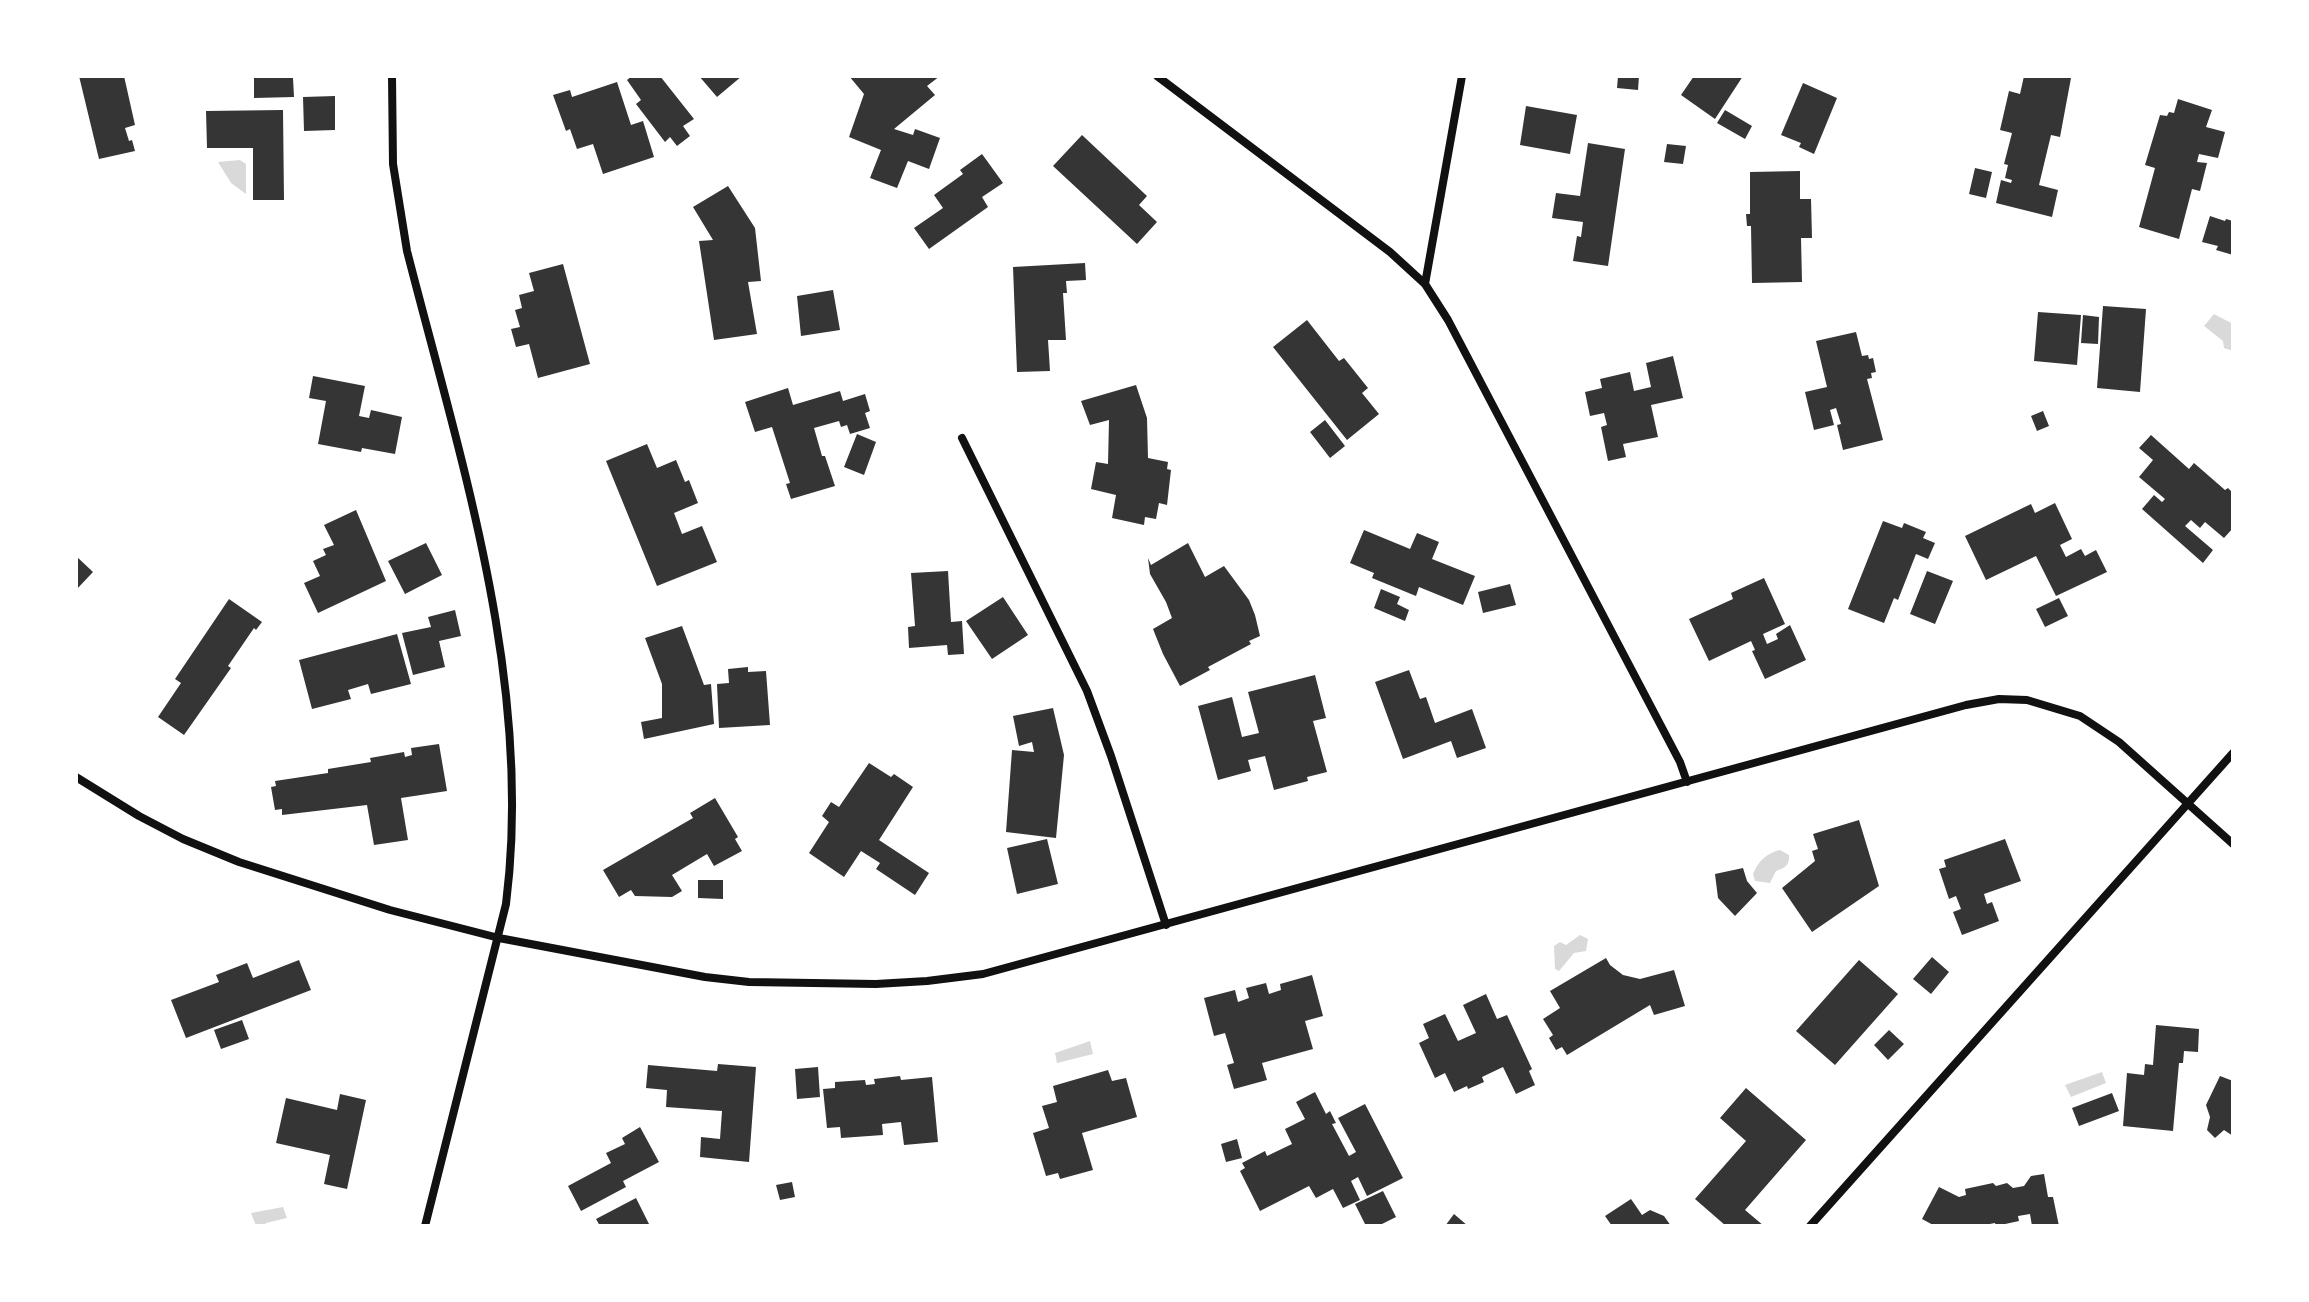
<!DOCTYPE html>
<html>
<head>
<meta charset="utf-8">
<style>
  body { margin:0 }
  #map { position:relative; width:2309px; height:1302px; overflow:hidden; background:#fff; font-family:Arial,sans-serif }
  canvas { display:block }
  .frame { position:absolute; inset:0; border:78px solid #fff; pointer-events:none }
</style>
</head>
<body>
<div id="map">
<canvas width="2309" height="1302"></canvas>
<div class="frame"></div>
</div>
<script>
const ctx = document.querySelector('canvas').getContext('2d');
ctx.lineJoin = 'round';
function fill(path, color) {
  ctx.fillStyle = color;
  ctx.fill(path, 'evenodd');
}
function strokePath(path, color, width, dash) {
  ctx.strokeStyle = color;
  ctx.lineWidth = width;
  ctx.lineCap = dash ? 'butt' : 'round';
  ctx.setLineDash(dash || []);
  ctx.stroke(path);
}
const water = new Path2D(`
  M 240,160 L 246,164 L 246,194 L 231,183 L 218,162 Z
  M 2214,314 L 2233,324 L 2233,351 L 2224,348 L 2223,341 L 2204,326 Z
  M 1780,850 L 1789,855 C 1790,865 1785,868 1776,871 L 1770,883 L 1755,881 L 1753,874 C 1758,861 1767,853 1780,850 Z
  M 1580,935 L 1588,939 L 1586,951 L 1574,953 L 1559,971 L 1555,969 L 1554,946 L 1560,942 L 1566,945 Z
  M 1090,1041 L 1093,1054 L 1057,1063 L 1055,1053 Z
  M 2102,1072 L 2106,1083 L 2071,1097 L 2065,1085 Z
  M 283,1207 L 287,1218 L 266,1223 L 264,1226 L 256,1226 L 251,1213 Z`);
const building = new Path2D(`
  M 79,76 L 124,76 L 135,125 L 125,128 L 129,141 L 132,140 L 135,151 L 99,159 Z
  M 632,76 L 660,76 L 694,119 L 683,126 L 690,136 L 677,146 L 670,137 L 665,142 L 636,104 L 641,100 L 627,80 Z
  M 699,76 L 742,76 L 717,97 Z
  M 849,76 L 940,76 L 927,86 L 935,95 L 894,129 L 913,135 L 915,129 L 940,138 L 929,169 L 908,161 L 897,188 L 870,178 L 881,150 L 849,137 L 864,94 Z
  M 1618,76 L 1639,76 L 1638,90 L 1617,88 Z
  M 1694,76 L 1743,76 L 1715,119 L 1681,95 Z
  M 2024,76 L 2071,78 L 2060,137 L 2051,135 L 2039,185 L 2058,190 L 2052,217 L 1996,203 L 2001,180 L 2011,183 L 2012,180 L 2005,178 L 2008,165 L 2004,164 L 2012,133 L 2000,130 L 2009,91 L 2020,94 Z
  M 254,78 L 293,78 L 294,97 L 254,98 Z
  M 617,82 L 631,125 L 643,121 L 654,157 L 603,174 L 593,144 L 577,149 L 570,129 L 566,131 L 553,95 L 570,90 L 572,97 Z
  M 1803,83 L 1837,98 L 1814,154 L 1799,147 L 1801,143 L 1781,135 Z
  M 335,96 L 335,130 L 304,131 L 303,97 Z
  M 2178,99 L 2212,110 L 2206,127 L 2225,132 L 2218,158 L 2199,154 L 2197,162 L 2207,163 L 2200,191 L 2192,189 L 2179,239 L 2139,227 L 2155,168 L 2145,165 L 2160,115 L 2167,116 L 2169,112 L 2174,113 Z
  M 1526,106 L 1577,115 L 1570,154 L 1520,145 Z
  M 283,110 L 284,200 L 253,200 L 253,148 L 207,148 L 206,111 Z
  M 1725,110 L 1752,126 L 1745,139 L 1717,123 Z
  M 1082,135 L 1147,196 L 1139,205 L 1157,222 L 1137,244 L 1053,166 Z
  M 1588,143 L 1625,149 L 1608,266 L 1573,261 L 1577,236 L 1581,237 L 1583,222 L 1552,218 L 1556,193 L 1580,196 Z
  M 1667,144 L 1686,146 L 1683,164 L 1664,162 Z
  M 982,154 L 1003,183 L 982,197 L 988,207 L 929,249 L 914,228 L 943,208 L 934,195 L 963,174 L 960,170 Z
  M 1975,168 L 1992,172 L 1986,198 L 1969,194 Z
  M 1800,171 L 1800,199 L 1811,199 L 1812,238 L 1801,238 L 1802,282 L 1752,283 L 1751,226 L 1747,226 L 1746,214 L 1750,214 L 1750,172 Z
  M 728,186 L 755,228 L 761,281 L 748,282 L 757,334 L 714,340 L 699,241 L 713,240 L 693,207 Z
  M 2210,216 L 2225,221 L 2226,219 L 2233,221 L 2233,255 L 2216,250 L 2218,246 L 2202,242 Z
  M 1085,263 L 1086,280 L 1066,281 L 1067,293 L 1063,293 L 1066,340 L 1048,340 L 1050,371 L 1017,372 L 1013,267 Z
  M 563,264 L 590,364 L 538,378 L 529,344 L 516,347 L 511,329 L 520,327 L 515,310 L 522,308 L 519,295 L 534,291 L 529,273 Z
  M 833,290 L 840,330 L 801,336 L 797,296 Z
  M 2103,306 L 2146,309 L 2140,392 L 2097,388 Z
  M 2038,312 L 2081,315 L 2077,365 L 2034,361 Z
  M 2083,315 L 2099,317 L 2098,344 L 2081,343 Z
  M 1307,320 L 1339,361 L 1344,358 L 1368,388 L 1362,393 L 1379,414 L 1347,440 L 1273,347 Z
  M 1856,332 L 1862,356 L 1868,355 L 1869,359 L 1873,358 L 1876,372 L 1871,373 L 1872,378 L 1867,379 L 1883,440 L 1843,450 L 1837,425 L 1841,424 L 1836,408 L 1830,410 L 1834,425 L 1814,430 L 1805,392 L 1827,387 L 1816,341 Z
  M 1673,356 L 1683,398 L 1651,405 L 1658,437 L 1623,444 L 1626,457 L 1608,461 L 1601,427 L 1607,425 L 1604,413 L 1590,416 L 1585,392 L 1602,388 L 1600,379 L 1630,372 L 1634,391 L 1651,387 L 1646,363 Z
  M 313,376 L 365,386 L 359,416 L 369,418 L 371,410 L 402,417 L 395,454 L 362,448 L 361,452 L 318,444 L 326,401 L 309,398 Z
  M 1136,385 L 1147,418 L 1148,458 L 1168,462 L 1167,469 L 1171,470 L 1167,505 L 1159,503 L 1156,519 L 1145,517 L 1144,525 L 1112,518 L 1116,495 L 1091,489 L 1096,462 L 1108,464 L 1109,420 L 1090,425 L 1081,401 Z
  M 788,388 L 793,405 L 840,391 L 843,401 L 865,394 L 870,411 L 865,413 L 870,428 L 850,434 L 847,425 L 841,427 L 839,421 L 814,428 L 822,456 L 825,456 L 835,486 L 791,499 L 786,484 L 790,483 L 772,427 L 755,432 L 745,402 Z
  M 2043,411 L 2049,426 L 2037,431 L 2031,416 Z
  M 1325,420 L 1345,446 L 1330,458 L 1310,432 Z
  M 857,434 L 876,442 L 864,475 L 844,467 Z
  M 2151,435 L 2189,469 L 2194,463 L 2225,490 L 2228,488 L 2233,493 L 2233,528 L 2224,538 L 2205,522 L 2200,528 L 2191,520 L 2185,526 L 2213,550 L 2203,563 L 2142,509 L 2154,495 L 2162,502 L 2165,499 L 2139,477 L 2153,460 L 2139,448 Z
  M 647,444 L 657,468 L 676,460 L 685,482 L 689,480 L 698,503 L 674,513 L 682,534 L 702,526 L 717,562 L 657,586 L 606,461 Z
  M 2055,503 L 2072,539 L 2060,545 L 2066,557 L 2081,549 L 2085,556 L 2096,550 L 2107,572 L 2056,596 L 2036,556 L 1986,580 L 1965,536 L 2031,504 L 2035,513 Z
  M 356,510 L 386,581 L 318,613 L 304,583 L 320,576 L 313,561 L 326,555 L 323,549 L 334,545 L 324,525 Z
  M 1883,521 L 1902,528 L 1904,523 L 1926,532 L 1923,538 L 1935,543 L 1928,559 L 1916,554 L 1898,600 L 1894,598 L 1884,623 L 1848,609 Z
  M 1364,530 L 1410,549 L 1417,533 L 1439,542 L 1432,559 L 1475,576 L 1463,605 L 1419,587 L 1416,596 L 1372,578 L 1374,573 L 1350,563 Z
  M 426,543 L 442,575 L 405,594 L 388,561 Z
  M 1188,543 L 1205,577 L 1224,566 L 1249,600 L 1255,615 L 1260,636 L 1249,641 L 1251,644 L 1208,667 L 1210,670 L 1180,686 L 1163,654 L 1153,629 L 1172,618 L 1166,602 L 1150,574 L 1148,558 L 1151,565 Z
  M 76,556 L 93,572 L 76,590 Z
  M 948,571 L 951,622 L 962,621 L 964,654 L 948,655 L 947,645 L 909,648 L 908,627 L 915,626 L 911,573 Z
  M 1927,571 L 1953,581 L 1935,624 L 1910,614 Z
  M 1764,578 L 1785,624 L 1763,634 L 1767,644 L 1778,639 L 1776,634 L 1790,625 L 1806,660 L 1765,679 L 1752,651 L 1755,650 L 1751,641 L 1709,661 L 1689,619 L 1733,599 L 1731,593 Z
  M 1510,584 L 1516,605 L 1483,613 L 1478,592 Z
  M 1381,589 L 1400,597 L 1397,604 L 1409,610 L 1405,621 L 1374,608 Z
  M 1003,597 L 1028,635 L 992,659 L 966,621 Z
  M 2059,598 L 2068,616 L 2045,627 L 2036,609 Z
  M 229,599 L 262,622 L 256,630 L 254,628 L 228,666 L 231,668 L 184,735 L 158,717 L 181,683 L 175,679 Z
  M 455,610 L 461,636 L 439,641 L 445,667 L 413,675 L 402,633 L 431,627 L 428,617 Z
  M 682,626 L 704,685 L 711,684 L 714,724 L 644,739 L 641,722 L 662,718 L 662,684 L 645,638 Z
  M 397,634 L 411,684 L 371,694 L 368,684 L 348,690 L 351,699 L 312,709 L 299,660 Z
  M 748,667 L 748,672 L 766,671 L 770,725 L 719,728 L 717,684 L 729,683 L 728,669 Z
  M 1409,670 L 1420,699 L 1426,697 L 1435,723 L 1472,709 L 1486,748 L 1457,758 L 1451,741 L 1403,759 L 1375,682 Z
  M 1315,675 L 1326,718 L 1313,721 L 1327,772 L 1307,777 L 1308,781 L 1274,790 L 1265,756 L 1248,760 L 1251,771 L 1218,780 L 1198,706 L 1232,697 L 1242,737 L 1259,733 L 1248,692 Z
  M 1053,708 L 1064,755 L 1056,838 L 1006,832 L 1012,750 L 1034,752 L 1032,742 L 1019,746 L 1013,716 Z
  M 439,744 L 447,791 L 401,798 L 408,840 L 374,845 L 367,805 L 282,815 L 282,809 L 275,810 L 271,787 L 276,786 L 275,781 L 328,773 L 328,769 L 371,762 L 370,758 L 404,752 L 405,757 L 412,755 L 411,748 Z
  M 869,763 L 891,777 L 894,774 L 913,787 L 879,840 L 929,873 L 915,895 L 876,869 L 880,863 L 861,851 L 844,877 L 809,853 L 829,822 L 822,816 L 831,802 L 839,807 Z
  M 715,798 L 738,837 L 735,839 L 742,851 L 714,866 L 707,854 L 672,875 L 682,891 L 672,897 L 635,896 L 631,890 L 619,897 L 603,870 L 693,818 L 690,813 Z
  M 1859,820 L 1879,886 L 1812,932 L 1782,888 L 1815,861 L 1812,851 L 1818,849 L 1813,834 Z
  M 1047,839 L 1058,884 L 1017,894 L 1007,848 Z
  M 2005,839 L 2021,881 L 1984,894 L 1987,904 L 1992,902 L 1999,921 L 1962,935 L 1953,912 L 1961,909 L 1956,896 L 1949,899 L 1939,869 L 1946,867 L 1944,860 Z
  M 1743,868 L 1747,881 L 1757,893 L 1735,916 L 1718,898 L 1715,874 Z
  M 698,880 L 723,880 L 723,899 L 698,898 Z
  M 1932,957 L 1949,972 L 1931,994 L 1913,979 Z
  M 1606,958 L 1610,965 L 1623,975 L 1640,979 L 1674,970 L 1685,1006 L 1654,1015 L 1650,1005 L 1567,1055 L 1562,1047 L 1556,1050 L 1549,1038 L 1553,1035 L 1543,1019 L 1560,1008 L 1550,991 Z
  M 299,960 L 311,990 L 186,1038 L 171,1000 L 219,982 L 216,975 L 247,963 L 253,978 Z
  M 1859,960 L 1898,994 L 1835,1065 L 1796,1031 Z
  M 1312,975 L 1323,1016 L 1305,1021 L 1313,1049 L 1262,1063 L 1267,1080 L 1234,1089 L 1227,1065 L 1234,1063 L 1225,1033 L 1214,1036 L 1204,998 L 1235,990 L 1238,1002 L 1249,998 L 1246,988 L 1266,983 L 1269,994 L 1281,990 L 1280,984 Z
  M 1486,994 L 1497,1019 L 1507,1015 L 1532,1069 L 1529,1071 L 1535,1085 L 1516,1094 L 1503,1067 L 1482,1077 L 1484,1082 L 1468,1089 L 1467,1086 L 1454,1092 L 1445,1073 L 1435,1078 L 1419,1043 L 1429,1038 L 1423,1024 L 1445,1014 L 1458,1041 L 1476,1033 L 1463,1005 Z
  M 242,1020 L 249,1039 L 221,1049 L 214,1030 Z
  M 2156,1025 L 2199,1029 L 2198,1052 L 2184,1051 L 2183,1063 L 2179,1063 L 2173,1131 L 2123,1126 L 2127,1073 L 2144,1075 L 2145,1064 L 2153,1065 Z
  M 1889,1030 L 1904,1044 L 1888,1060 L 1874,1045 Z
  M 718,1064 L 756,1067 L 749,1162 L 700,1157 L 701,1137 L 720,1139 L 722,1111 L 666,1107 L 667,1090 L 646,1088 L 648,1065 L 717,1071 Z
  M 818,1067 L 820,1097 L 797,1099 L 795,1069 Z
  M 1108,1070 L 1112,1081 L 1126,1078 L 1137,1117 L 1082,1133 L 1093,1170 L 1060,1179 L 1058,1173 L 1046,1176 L 1033,1133 L 1049,1128 L 1042,1106 L 1057,1102 L 1053,1086 Z
  M 900,1076 L 901,1080 L 932,1077 L 938,1142 L 904,1145 L 901,1122 L 882,1124 L 883,1135 L 841,1138 L 840,1127 L 827,1128 L 823,1089 L 835,1088 L 835,1082 L 865,1080 L 866,1085 L 875,1084 L 874,1079 Z
  M 2220,1076 L 2233,1081 L 2233,1136 L 2224,1130 L 2215,1138 L 2207,1130 L 2210,1117 L 2206,1105 Z
  M 1746,1088 L 1806,1140 L 1745,1210 L 1764,1226 L 1726,1226 L 1695,1199 L 1746,1141 L 1720,1118 Z
  M 1315,1092 L 1326,1114 L 1330,1111 L 1336,1123 L 1332,1124 L 1349,1156 L 1356,1152 L 1338,1118 L 1365,1104 L 1403,1178 L 1367,1196 L 1358,1177 L 1351,1181 L 1360,1200 L 1343,1208 L 1333,1189 L 1316,1198 L 1309,1186 L 1260,1211 L 1240,1171 L 1245,1168 L 1242,1163 L 1265,1151 L 1267,1156 L 1292,1144 L 1285,1129 L 1305,1119 L 1296,1102 Z
  M 2112,1093 L 2119,1111 L 2079,1126 L 2072,1108 Z
  M 340,1094 L 366,1100 L 347,1189 L 324,1184 L 330,1155 L 276,1143 L 286,1098 L 337,1110 Z
  M 640,1127 L 659,1162 L 623,1181 L 626,1187 L 581,1211 L 568,1186 L 611,1163 L 606,1153 L 625,1144 L 622,1138 Z
  M 1237,1139 L 1242,1158 L 1226,1162 L 1221,1144 Z
  M 2044,1174 L 2048,1197 L 2053,1197 L 2059,1226 L 2032,1226 L 2030,1214 L 2018,1216 L 2019,1221 L 1996,1226 L 1995,1223 L 1979,1226 L 1935,1226 L 1922,1219 L 1939,1187 L 1959,1197 L 1966,1195 L 1965,1189 L 1993,1183 L 1996,1186 L 2007,1183 L 2013,1188 L 2024,1186 L 2031,1176 Z
  M 792,1182 L 795,1197 L 780,1200 L 776,1185 Z
  M 1383,1191 L 1396,1217 L 1378,1226 L 1366,1226 L 1355,1204 Z
  M 636,1198 L 650,1226 L 600,1226 L 596,1219 Z
  M 1631,1199 L 1642,1215 L 1650,1210 L 1664,1216 L 1671,1226 L 1612,1226 L 1605,1216 Z
  M 1454,1214 L 1468,1226 L 1445,1226 Z`);
const minor = new Path2D(`
  M 392,76 L 393,164 L 407,251 C 461,462 534,684 506,904 L 425,1226
  M 1157,76 L 1390,252 L 1425,284 L 1448,320 L 1680,762 L 1687,782
  M 1425,284 L 1462,76
  M 962,438 L 1087,691 L 1111,756 L 1166,925
  M 76,777 L 139,816 L 183,839 L 239,862 L 390,910 L 499,938 L 705,977 L 749,982 L 876,984 L 927,981 L 983,974 L 1966,705 L 1999,699 L 2027,700 L 2080,716 L 2119,742 L 2233,844
  M 1810,1226 L 2233,753`);
fill(water, '#d9d9d9');
fill(building, '#353535');
strokePath(minor, '#111', 8);
</script>
</body>
</html>
